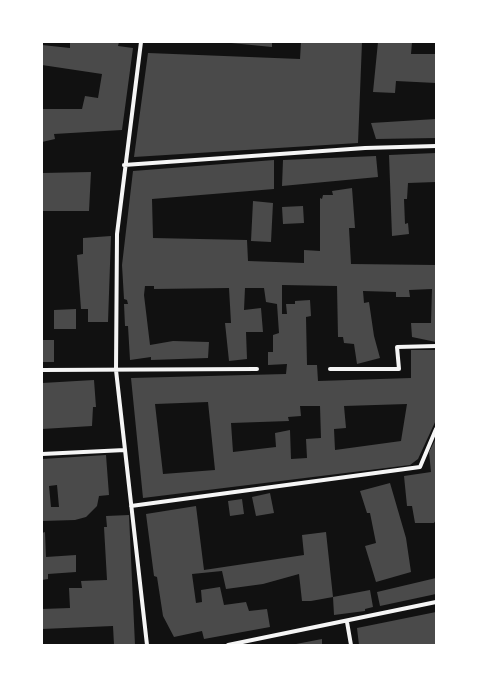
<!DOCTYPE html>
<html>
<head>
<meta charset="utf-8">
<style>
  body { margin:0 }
  #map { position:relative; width:478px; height:687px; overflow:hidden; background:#111; font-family:Helvetica,sans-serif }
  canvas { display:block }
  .frame { position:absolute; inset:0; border:43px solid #fff; pointer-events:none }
</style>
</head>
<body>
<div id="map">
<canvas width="478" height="687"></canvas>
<div class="frame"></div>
</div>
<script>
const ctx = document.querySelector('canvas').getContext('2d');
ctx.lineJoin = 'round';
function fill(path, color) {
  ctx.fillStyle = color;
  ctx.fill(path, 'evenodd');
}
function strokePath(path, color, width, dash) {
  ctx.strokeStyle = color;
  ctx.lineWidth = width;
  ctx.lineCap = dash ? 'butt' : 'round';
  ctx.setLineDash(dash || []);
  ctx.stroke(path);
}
const building = new Path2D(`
  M 70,42 L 119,42 L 118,46 L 133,48 L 122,130 L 54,134 L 55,139 L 42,142 L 42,109 L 82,109 L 85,96 L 98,98 L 102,74 L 42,65 L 42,45 L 70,48 Z
  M 231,42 L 272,42 L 272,47 L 231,43 Z
  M 301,42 L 362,42 L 358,143 L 134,157 L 148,53 L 300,59 Z
  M 378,42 L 412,42 L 411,54 L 436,54 L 436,83 L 396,81 L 395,93 L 373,92 Z
  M 436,119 L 436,138 L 376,139 L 371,123 Z
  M 436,153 L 436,182 L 408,183 L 407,199 L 404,199 L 405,224 L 408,223 L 409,234 L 392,236 L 389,155 Z
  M 376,156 L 378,177 L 282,186 L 283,160 Z
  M 274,160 L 274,189 L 152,199 L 153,238 L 247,240 L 248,261 L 304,263 L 304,250 L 320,251 L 320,198 L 322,199 L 323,195 L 333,195 L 332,191 L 352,188 L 355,228 L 349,228 L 351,264 L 436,265 L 436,342 L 412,337 L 411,323 L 431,323 L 432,289 L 409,290 L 410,297 L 396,297 L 396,292 L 363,291 L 364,303 L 369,302 L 374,336 L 380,358 L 357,364 L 354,344 L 344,343 L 343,337 L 338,337 L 337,286 L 282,285 L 282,314 L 287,314 L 286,304 L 295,304 L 295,301 L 310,300 L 311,316 L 306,317 L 307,365 L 317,365 L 318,381 L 411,378 L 411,350 L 436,350 L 436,420 L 418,459 L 410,465 L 143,498 L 131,378 L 286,374 L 287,364 L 268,365 L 268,352 L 273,352 L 273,335 L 279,333 L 277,304 L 266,302 L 264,288 L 245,288 L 244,310 L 261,308 L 263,332 L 246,332 L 247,359 L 229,361 L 225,323 L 231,323 L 229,288 L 154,289 L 154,286 L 145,286 L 144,295 L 150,345 L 173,341 L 209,342 L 208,358 L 151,360 L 151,357 L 130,360 L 128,326 L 125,326 L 124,304 L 128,304 L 127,300 L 124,299 L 122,265 L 133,171 ZM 208,402 L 215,470 L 163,474 L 155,404 ZM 407,404 L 401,441 L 335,450 L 334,429 L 346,428 L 344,406 ZM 300,406 L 320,406 L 321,438 L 306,439 L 307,458 L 291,459 L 290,430 L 275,433 L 276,447 L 233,452 L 231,423 L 289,421 L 288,417 L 301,416 Z
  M 91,172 L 89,211 L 42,211 L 42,173 Z
  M 253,201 L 273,203 L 271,242 L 251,241 Z
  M 303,206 L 304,223 L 283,224 L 282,207 Z
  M 111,236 L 108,322 L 88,322 L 88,309 L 81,309 L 77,255 L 83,254 L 83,238 Z
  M 76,309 L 76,329 L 54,329 L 54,310 Z
  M 42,340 L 54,340 L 54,362 L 42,362 Z
  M 94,380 L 96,407 L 93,407 L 92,426 L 42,429 L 42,383 Z
  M 436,438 L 436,520 L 434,523 L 415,523 L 412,506 L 407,506 L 404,476 L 431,472 L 429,452 Z
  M 106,455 L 109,495 L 99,496 L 97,506 L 86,517 L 75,520 L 42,521 L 42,459 ZM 57,485 L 59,507 L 51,507 L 49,486 Z
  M 390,483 L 406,538 L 411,572 L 376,582 L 365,546 L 376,543 L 370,513 L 367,513 L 360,491 Z
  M 270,493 L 274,513 L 256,516 L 252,497 Z
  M 242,499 L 244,514 L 230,516 L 228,501 Z
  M 196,506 L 204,570 L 304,555 L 302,535 L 326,532 L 333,597 L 311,601 L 302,601 L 299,574 L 263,584 L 226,589 L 222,571 L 192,574 L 196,603 L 202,602 L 201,590 L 220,587 L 224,605 L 246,602 L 249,611 L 267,609 L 270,627 L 204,639 L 202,631 L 174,637 L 163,616 L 157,577 L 154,576 L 146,514 Z
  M 129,515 L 135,645 L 114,645 L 113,626 L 42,629 L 42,609 L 70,608 L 69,588 L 82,588 L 81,581 L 107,580 L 104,527 L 107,527 L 106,516 Z
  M 45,532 L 46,557 L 76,555 L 76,572 L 48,574 L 48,579 L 42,580 L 42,533 Z
  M 436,578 L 436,594 L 380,606 L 377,592 Z
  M 370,590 L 373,607 L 365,609 L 365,611 L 334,615 L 333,597 Z
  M 436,612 L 436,645 L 359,645 L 357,628 Z
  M 322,639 L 322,645 L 296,645 L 296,644 Z`);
const minor = new Path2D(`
  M 141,42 L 117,234 L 116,370 L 147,645
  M 124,165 L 365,148 L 436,146
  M 330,369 L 399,369 L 397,347 L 436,346
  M 42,370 L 257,369
  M 42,454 L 125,450
  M 131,506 L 420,467 L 436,429
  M 347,622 L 351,645
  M 228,645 L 436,602`);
fill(building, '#4a4a4a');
strokePath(minor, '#f5f5f5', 4);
</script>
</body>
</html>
